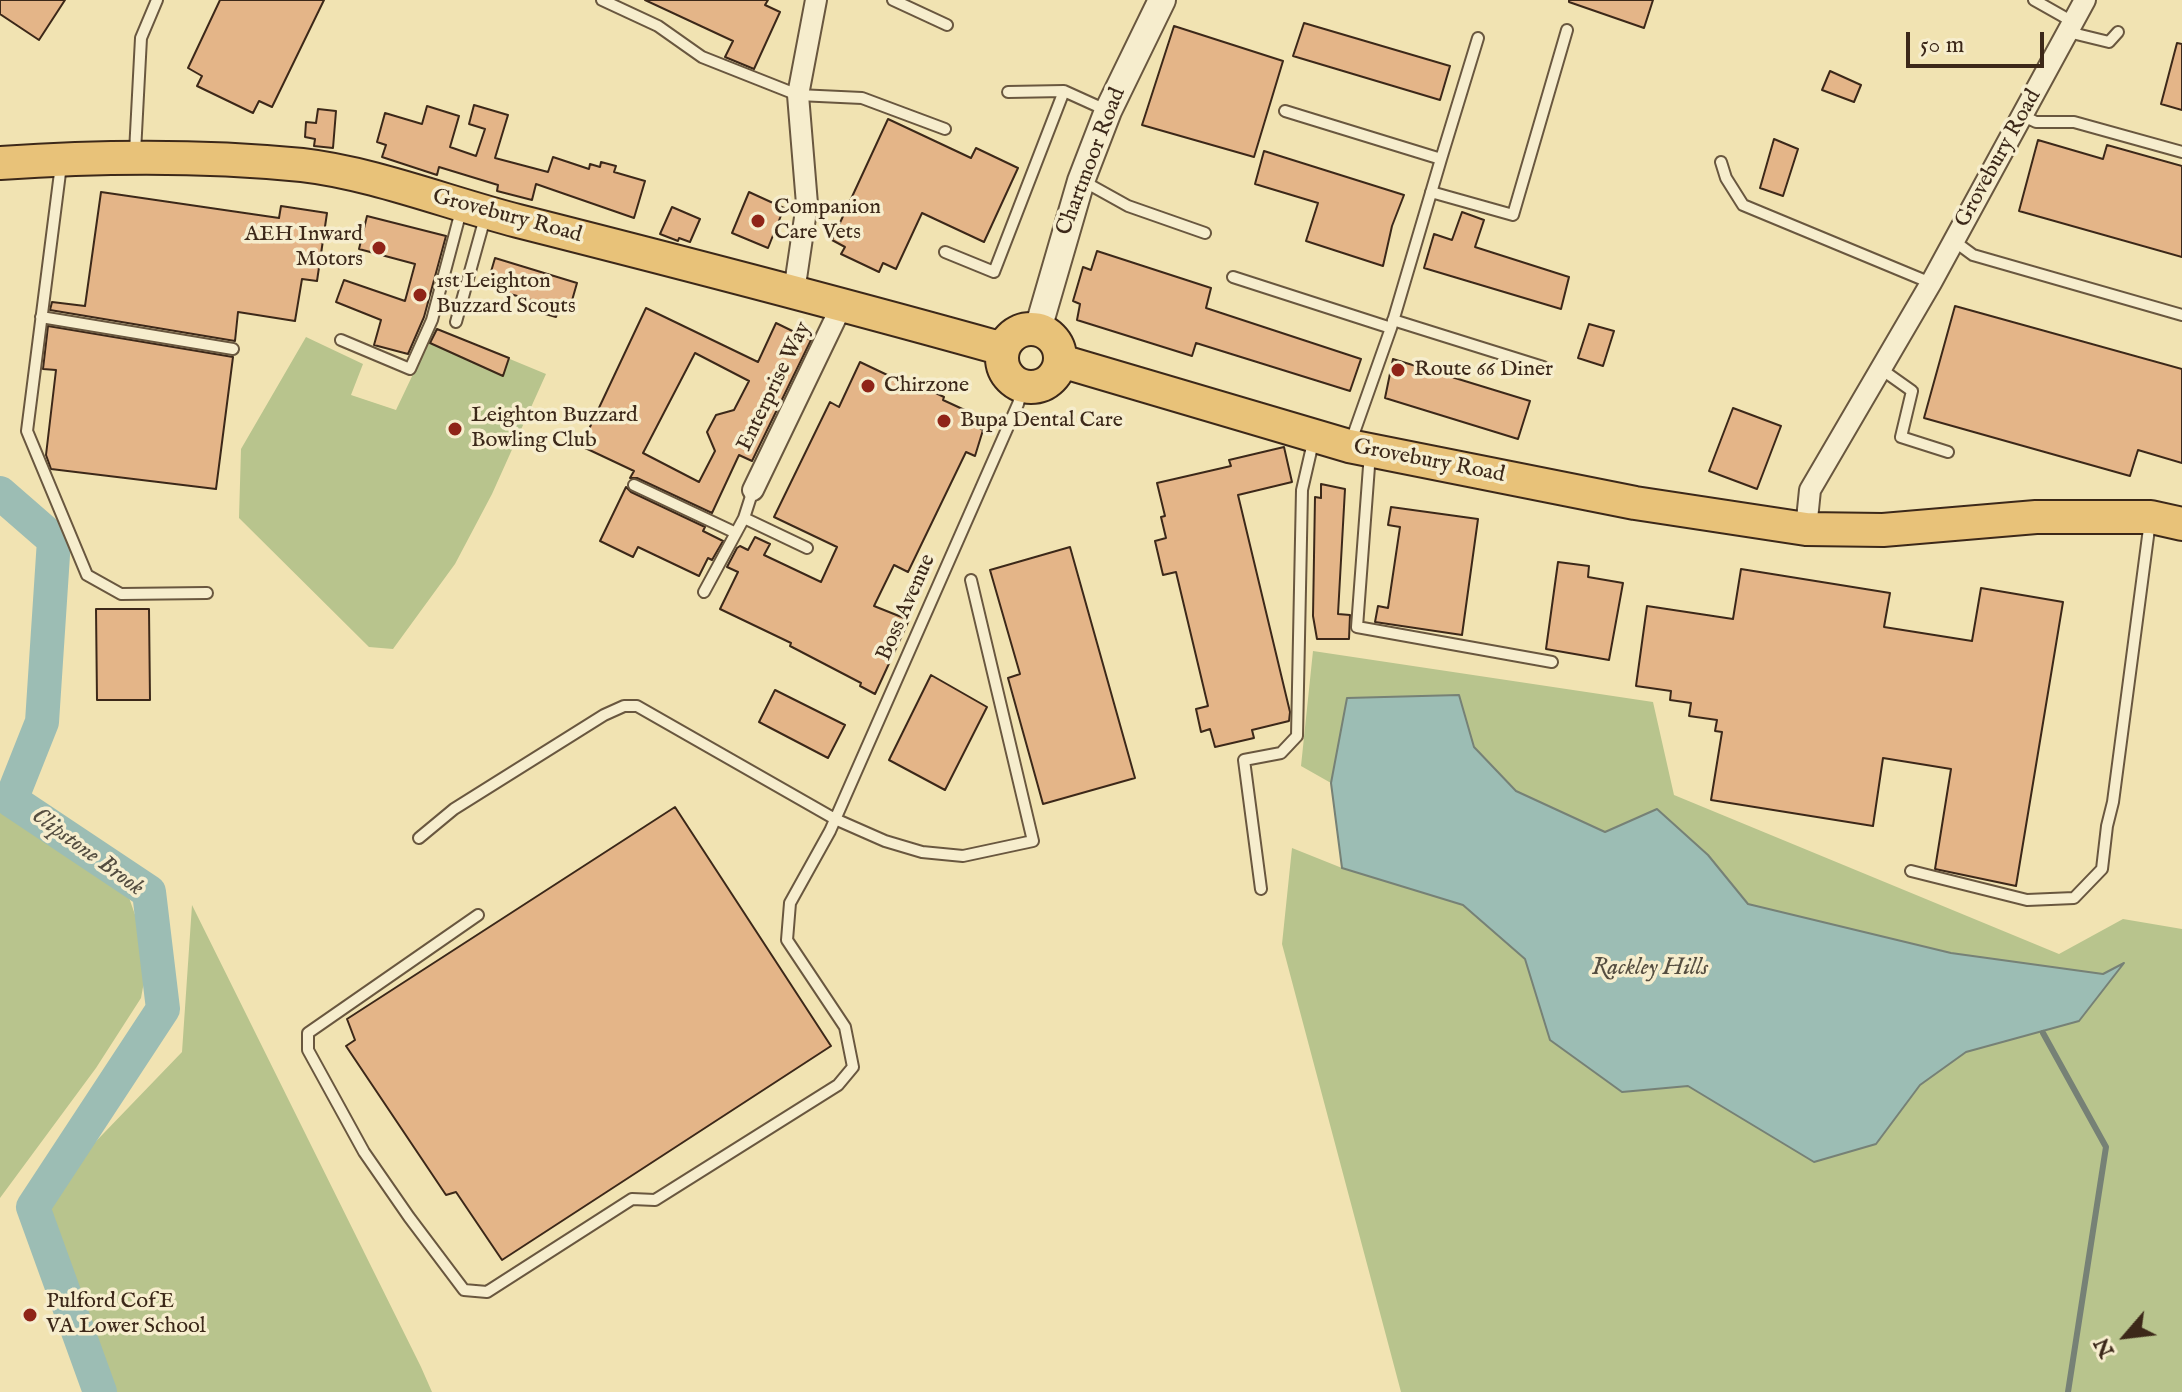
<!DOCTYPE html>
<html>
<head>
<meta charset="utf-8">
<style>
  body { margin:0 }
  #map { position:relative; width:2182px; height:1392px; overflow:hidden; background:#f1e3b2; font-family:"IM FELL English",serif }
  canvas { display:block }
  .north { position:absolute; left:2086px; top:1296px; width:80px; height:80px; -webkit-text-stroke:6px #f6edcd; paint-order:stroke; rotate:242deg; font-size:22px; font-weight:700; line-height:32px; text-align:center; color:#3c2819 }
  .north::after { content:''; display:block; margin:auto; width:28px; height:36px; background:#3c2819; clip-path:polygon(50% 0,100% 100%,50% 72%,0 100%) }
  .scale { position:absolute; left:1906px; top:32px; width:138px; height:36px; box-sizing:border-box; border:4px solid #3c2819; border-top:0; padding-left:10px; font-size:24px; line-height:28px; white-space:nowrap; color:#3c2819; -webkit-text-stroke:6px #f6edcd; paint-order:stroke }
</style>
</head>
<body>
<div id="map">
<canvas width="2182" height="1392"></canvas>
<div class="north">N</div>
<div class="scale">50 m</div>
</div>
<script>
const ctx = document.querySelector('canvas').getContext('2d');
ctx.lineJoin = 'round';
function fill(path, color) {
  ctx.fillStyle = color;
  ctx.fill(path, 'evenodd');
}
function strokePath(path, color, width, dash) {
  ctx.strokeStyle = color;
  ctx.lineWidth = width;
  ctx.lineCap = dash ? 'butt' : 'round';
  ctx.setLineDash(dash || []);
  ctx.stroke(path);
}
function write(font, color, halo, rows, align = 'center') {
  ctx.font = font + ' "IM FELL English",serif';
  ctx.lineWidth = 7;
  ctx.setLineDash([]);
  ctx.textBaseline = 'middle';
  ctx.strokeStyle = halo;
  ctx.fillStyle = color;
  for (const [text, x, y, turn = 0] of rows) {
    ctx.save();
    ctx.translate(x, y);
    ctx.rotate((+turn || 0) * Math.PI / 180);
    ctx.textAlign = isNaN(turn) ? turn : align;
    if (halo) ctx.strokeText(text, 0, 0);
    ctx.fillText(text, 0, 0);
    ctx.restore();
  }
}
const green = new Path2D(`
  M 435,328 L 546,374 L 492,494 L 455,564 L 393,649 L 369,647 L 239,518 L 241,449 L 306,337 L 363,364 L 351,395 L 396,410 Z
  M 1313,651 L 1653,702 L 1674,795 L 2059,954 L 2123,919 L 2182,929 L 2182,1392 L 1401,1392 L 1282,944 L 1292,848 L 1342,868 L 1463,905 L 1525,959 L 1550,1040 L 1622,1092 L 1688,1086 L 1814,1162 L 1876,1144 L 1920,1085 L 1966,1052 L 2079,1021 L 2122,964 L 2103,974 L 1951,953 L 1748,904 L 1708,855 L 1605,832 L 1516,791 L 1474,747 L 1347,698 L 1331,783 L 1301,766 Z
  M 0,801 L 127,892 L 145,943 L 145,976 L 141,998 L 96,1068 L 0,1198 Z
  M 192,905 L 421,1367 L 432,1392 L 90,1392 L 48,1288 L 23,1217 L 182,1052 Z`);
const water = new Path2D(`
  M 1459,695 L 1474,747 L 1516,791 L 1605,832 L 1657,809 L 1708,855 L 1748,904 L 1951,953 L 2103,974 L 2124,963 L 2079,1021 L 1966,1052 L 1920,1085 L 1876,1144 L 1814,1162 L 1688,1086 L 1622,1092 L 1550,1040 L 1525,959 L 1463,905 L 1342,868 L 1331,783 L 1347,698 Z`);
const stream = new Path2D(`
  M 2043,1033 L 2106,1147 L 2068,1392`);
const river = new Path2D(`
  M 0,493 L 54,540 L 42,722 L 11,800 L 149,892 L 163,1009 L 33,1207 L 100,1392`);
const building = new Path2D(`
  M 0,0 L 65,0 L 39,40 L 0,14 Z
  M 220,0 L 324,0 L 272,107 L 259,101 L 253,113 L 197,86 L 202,76 L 188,68 Z
  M 645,0 L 768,0 L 765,5 L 780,12 L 754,69 L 725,57 L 733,41 Z
  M 1569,0 L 1653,0 L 1644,28 L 1569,2 Z
  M 1304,23 L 1450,66 L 1440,100 L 1293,56 Z
  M 1174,26 L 1283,61 L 1254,157 L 1142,125 Z
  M 2177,43 L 2182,44 L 2182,110 L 2161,104 Z
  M 1830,71 L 1861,85 L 1854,102 L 1822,90 Z
  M 474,105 L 508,115 L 495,158 L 548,172 L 553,157 L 589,169 L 590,164 L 600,167 L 601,162 L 616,166 L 614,172 L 645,181 L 634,218 L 536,184 L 532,200 L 497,191 L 498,185 L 439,167 L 437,175 L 382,157 L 386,145 L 377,142 L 385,113 L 422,124 L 427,106 L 459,116 L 450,147 L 476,156 L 485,129 L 469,124 Z
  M 318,109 L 336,111 L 333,148 L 314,146 L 315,139 L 305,137 L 306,122 L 316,123 Z
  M 888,119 L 971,158 L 976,148 L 1018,168 L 984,242 L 922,213 L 896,269 L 883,263 L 879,272 L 841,254 L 845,247 L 832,240 Z
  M 1774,139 L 1798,149 L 1783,196 L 1760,188 Z
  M 2038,140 L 2103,159 L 2107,145 L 2182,166 L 2182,257 L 2019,211 Z
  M 1264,151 L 1404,195 L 1392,226 L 1383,266 L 1306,241 L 1318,203 L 1255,184 Z
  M 101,192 L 279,218 L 281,206 L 327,213 L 317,281 L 302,279 L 295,321 L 238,312 L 235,341 L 50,310 L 52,302 L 85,306 Z
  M 749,192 L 784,208 L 768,248 L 732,233 Z
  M 672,207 L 700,219 L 690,242 L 679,238 L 678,241 L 660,234 Z
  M 1462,212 L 1484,220 L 1475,247 L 1569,277 L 1561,309 L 1424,268 L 1434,234 L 1452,240 Z
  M 367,216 L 446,236 L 424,317 L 408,354 L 374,345 L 381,320 L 336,302 L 344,280 L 405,301 L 415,264 L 359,249 Z
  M 1097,251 L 1211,288 L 1206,308 L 1361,359 L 1350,391 L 1196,343 L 1192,356 L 1077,320 L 1080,304 L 1073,301 L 1083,267 L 1091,270 Z
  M 495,258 L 577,283 L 569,311 L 559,308 L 556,317 L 538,312 L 541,303 L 500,291 L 502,286 L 488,282 Z
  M 1955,306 L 2182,369 L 2182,463 L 2138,450 L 2130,476 L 1924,418 Z
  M 646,308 L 758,362 L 776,323 L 811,340 L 752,461 L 739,455 L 712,513 L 637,478 L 630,478 L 634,471 L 581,446 ZM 695,353 L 749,381 L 734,410 L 716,415 L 707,432 L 715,451 L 699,482 L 643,453 Z
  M 1589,324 L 1614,331 L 1603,366 L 1578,358 Z
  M 48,326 L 233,357 L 216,489 L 51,469 L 46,455 L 56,370 L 43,369 Z
  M 437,329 L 509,358 L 503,376 L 430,343 Z
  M 1393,359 L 1530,401 L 1518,439 L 1385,398 Z
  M 860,362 L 921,391 L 923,387 L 944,397 L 943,400 L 982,418 L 977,427 L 983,430 L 975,456 L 966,452 L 908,572 L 894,565 L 874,606 L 909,620 L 875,694 L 860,686 L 861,683 L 790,646 L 791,643 L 720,609 L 738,572 L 727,567 L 737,548 L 740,546 L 748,550 L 755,537 L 770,544 L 764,555 L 821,582 L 837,547 L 774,517 L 830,402 L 839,407 Z
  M 1733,408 L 1781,426 L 1757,489 L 1709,471 Z
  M 1284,447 L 1292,482 L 1238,495 L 1290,712 L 1289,721 L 1252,730 L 1254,738 L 1215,747 L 1210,729 L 1201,732 L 1196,709 L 1208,706 L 1176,572 L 1163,575 L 1155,541 L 1166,538 L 1161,517 L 1165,516 L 1157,483 L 1231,466 L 1229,460 Z
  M 1321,484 L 1345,489 L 1338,614 L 1350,615 L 1349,639 L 1317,639 L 1313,616 L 1315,497 L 1321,498 Z
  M 626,487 L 631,492 L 705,527 L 703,531 L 723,541 L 712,560 L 708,558 L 699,576 L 638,547 L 633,557 L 600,541 Z
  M 1391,507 L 1478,519 L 1462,635 L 1375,622 L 1378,606 L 1388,608 L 1400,527 L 1388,525 Z
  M 1070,547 L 1135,778 L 1043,804 L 1008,678 L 1020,674 L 990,570 Z
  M 1558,562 L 1589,566 L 1588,577 L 1623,583 L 1609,660 L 1546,649 Z
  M 1741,569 L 1890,593 L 1884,627 L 1972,641 L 1981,588 L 2063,602 L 2016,886 L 1935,869 L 1951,769 L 1883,758 L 1873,826 L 1711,800 L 1722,732 L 1715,731 L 1717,720 L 1689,716 L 1691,703 L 1670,700 L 1671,691 L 1636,686 L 1647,606 L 1733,619 Z
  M 96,609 L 149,609 L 150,700 L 97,700 Z
  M 931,675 L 987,707 L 945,790 L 889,760 Z
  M 775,690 L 845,725 L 828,758 L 759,722 Z
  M 675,807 L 831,1046 L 502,1260 L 456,1192 L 446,1195 L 346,1046 L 355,1040 L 347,1019 Z`);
const service = new Path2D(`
  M 602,0 L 658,26 L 702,57 L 798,95 L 862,98 L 945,129
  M 893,0 L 947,25
  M 2034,0 L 2073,22
  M 2068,32 L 2109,42 L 2118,32
  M 1008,92 L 1064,91 L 1106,110
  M 1285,111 L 1441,159 L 1391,328 L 1350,444
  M 2023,116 L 2036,122 L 2074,122 L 2182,152
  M 135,152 L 141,38 L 157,0
  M 1441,159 L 1478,38
  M 1721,162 L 1726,178 L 1743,205 L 1931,283
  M 61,165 L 27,431 L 87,575 L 121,594 L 207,593
  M 1083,181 L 1128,206 L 1205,233
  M 1431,192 L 1513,215 L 1567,30
  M 1954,241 L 1973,255 L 2182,315
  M 945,252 L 994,272 L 1064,91
  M 1233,277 L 1391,328
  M 41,317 L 233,349
  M 1393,320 L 1543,367
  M 456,322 L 486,214
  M 341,340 L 410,369 L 432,320 L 462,207
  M 1881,369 L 1912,391 L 1901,437 L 1948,452
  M 1370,453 L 1357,627 L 1552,662
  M 634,485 L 736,533
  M 744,518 L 807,548
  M 704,592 L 744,518 L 753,490
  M 419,838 L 454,809 L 604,715 L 624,706 L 637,706 L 835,819 L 885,841 L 922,852 L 963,856 L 1033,841 L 971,580
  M 1911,871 L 2027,900 L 2074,898 L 2102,869 L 2107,826 L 2113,802 L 2150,521
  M 1261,889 L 1244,760 L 1281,753 L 1297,736 L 1302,490 L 1314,438
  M 478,915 L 308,1033 L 308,1050 L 364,1152 L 409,1217 L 464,1290 L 487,1292 L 632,1199 L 655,1200 L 838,1085 L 853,1067 L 845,1027 L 787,940 L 790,903 L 830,831 L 1018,404 L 1023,386`);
const minor = new Path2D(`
  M 794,292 L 807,204 L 798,95 L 816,0
  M 753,490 L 842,305
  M 1806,529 L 1810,490 L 1931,283 L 2085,0`);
const tertiary = new Path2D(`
  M 1038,329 L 1081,181 L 1108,111 L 1162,0`);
const primary = new Path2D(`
  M 0,163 C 100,156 202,155 302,165 C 372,173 448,203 518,221 C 680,262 842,304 1003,349
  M1002 358a29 29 0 1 1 58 0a29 29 0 1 1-58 0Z
  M 1061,361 L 1349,446 L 1635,503 L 1806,529 L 1883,530 L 2036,517 L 2151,517 L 2182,524`);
const markers = [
  [758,221,8,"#8f2418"],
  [379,248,8,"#8f2418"],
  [420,295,8,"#8f2418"],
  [1398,370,8,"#8f2418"],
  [868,386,8,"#8f2418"],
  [944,421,8,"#8f2418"],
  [455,429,8,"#8f2418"],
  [30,1315,8,"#8f2418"]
];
const streetNames = [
  ["Grovebury Road",1999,159,-61],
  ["Chartmoor Road",1092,162,-69],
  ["Grovebury Road",507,217,15],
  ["Enterprise Way",775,387,-64],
  ["Grovebury Road",1429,462,11],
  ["Boss Avenue",907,608,-66]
];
const poiNames = [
  ["Companion",774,208],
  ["Care Vets",774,233],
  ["AEH Inward",363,235,"right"],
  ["Motors",363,260,"right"],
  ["1st Leighton",436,282],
  ["Buzzard Scouts",436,307],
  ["Route 66 Diner",1414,370],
  ["Chirzone",884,386],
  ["Leighton Buzzard",471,416],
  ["Bowling Club",471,441],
  ["Bupa Dental Care",960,421],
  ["Pulford CofE",46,1302],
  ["VA Lower School",46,1327]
];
const waterNames = [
  ["Clipstone Brook",87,853,36],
  ["Rackley Hills",1650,969]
];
fill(green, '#b8c48d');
fill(water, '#9cbdb4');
strokePath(water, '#768176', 2);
strokePath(stream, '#768176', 6);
strokePath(river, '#9cbdb4', 34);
fill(building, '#e4b588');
strokePath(building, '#3c2819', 2);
strokePath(service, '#69573f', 14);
strokePath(minor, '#69573f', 24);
strokePath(tertiary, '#69573f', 30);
strokePath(primary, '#3c2819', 36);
strokePath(service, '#f6edcd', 10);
strokePath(minor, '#f6edcd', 20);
strokePath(tertiary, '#f6edcd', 26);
strokePath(primary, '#e8c279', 32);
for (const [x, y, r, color] of markers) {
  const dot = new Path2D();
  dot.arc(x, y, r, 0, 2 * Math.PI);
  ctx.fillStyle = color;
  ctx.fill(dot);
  strokePath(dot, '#f6edcd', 3);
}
write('22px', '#3c2819', '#f6edcd', streetNames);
write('22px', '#3c2819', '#f6edcd', poiNames, 'left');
write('italic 24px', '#544d40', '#f6edcd', waterNames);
</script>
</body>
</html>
